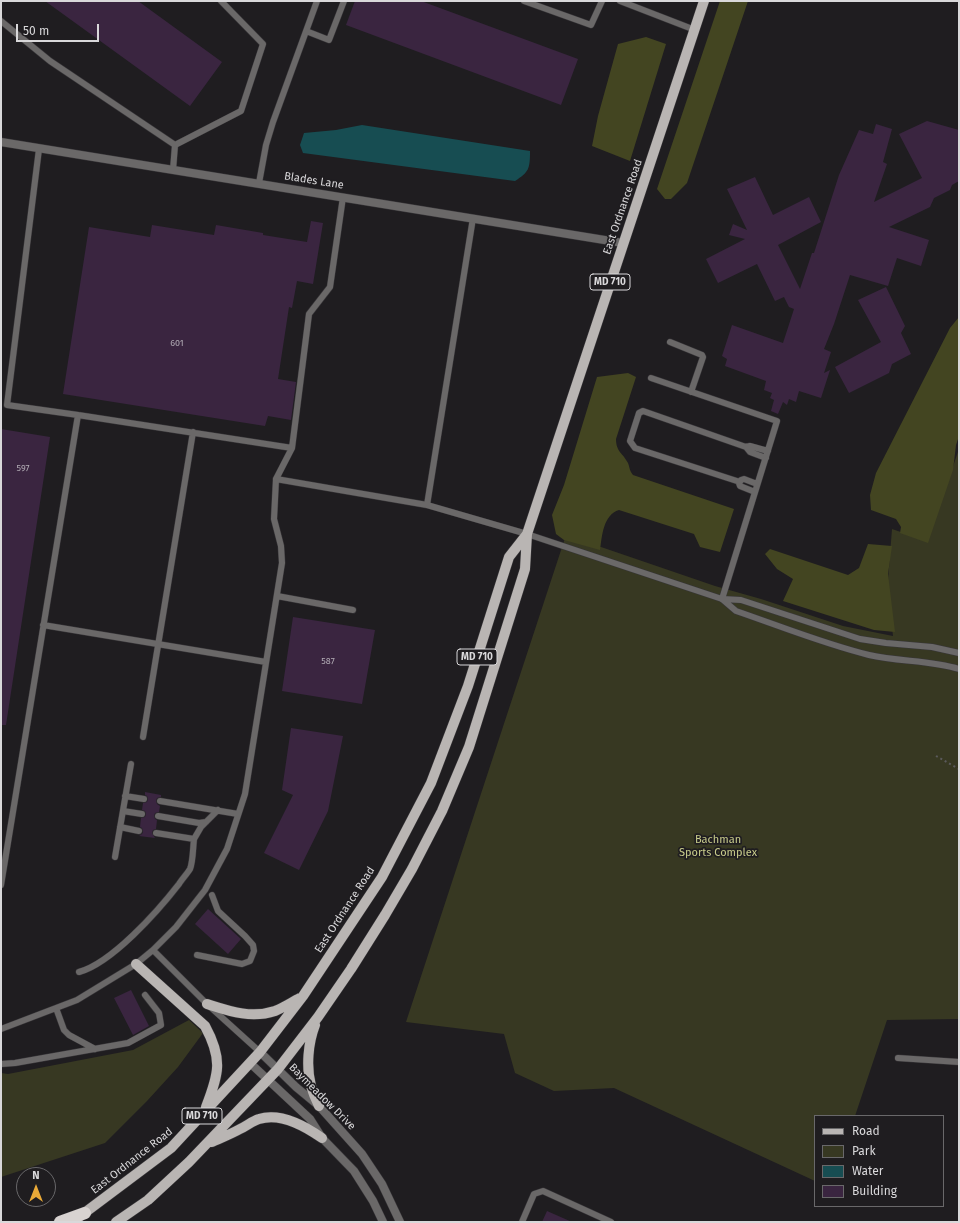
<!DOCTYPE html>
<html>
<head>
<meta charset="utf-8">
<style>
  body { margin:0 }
  #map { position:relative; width:960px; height:1223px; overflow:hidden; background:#1f1d20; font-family:"Fira Sans",sans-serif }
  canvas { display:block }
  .frame { position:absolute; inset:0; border:2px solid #d9d8da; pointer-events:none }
  .legend { position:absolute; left:814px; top:1115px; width:130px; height:92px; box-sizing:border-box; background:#1f1d20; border:1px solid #69686a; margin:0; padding:5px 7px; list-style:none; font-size:12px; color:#d9d8da }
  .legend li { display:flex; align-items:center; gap:8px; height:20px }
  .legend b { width:20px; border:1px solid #69686a }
  .north { position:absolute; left:16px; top:1167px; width:40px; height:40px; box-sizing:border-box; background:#1f1d20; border:1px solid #69686a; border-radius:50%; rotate:0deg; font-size:11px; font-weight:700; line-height:16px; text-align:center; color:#d9d8da }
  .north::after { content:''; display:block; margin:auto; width:14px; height:18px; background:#eaaa38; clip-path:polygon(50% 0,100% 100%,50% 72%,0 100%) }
  .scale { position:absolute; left:16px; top:24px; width:83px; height:18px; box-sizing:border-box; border:2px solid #d9d8da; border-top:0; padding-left:5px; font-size:12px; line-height:14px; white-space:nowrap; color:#d9d8da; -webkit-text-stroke:3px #1f1d20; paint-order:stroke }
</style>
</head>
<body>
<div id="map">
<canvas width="960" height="1223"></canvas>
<div class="frame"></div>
<ul class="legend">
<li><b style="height:5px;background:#b9b5b3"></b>Road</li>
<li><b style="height:11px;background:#373822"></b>Park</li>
<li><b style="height:11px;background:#174d52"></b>Water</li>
<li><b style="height:11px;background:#3a2540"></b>Building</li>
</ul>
<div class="north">N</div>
<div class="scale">50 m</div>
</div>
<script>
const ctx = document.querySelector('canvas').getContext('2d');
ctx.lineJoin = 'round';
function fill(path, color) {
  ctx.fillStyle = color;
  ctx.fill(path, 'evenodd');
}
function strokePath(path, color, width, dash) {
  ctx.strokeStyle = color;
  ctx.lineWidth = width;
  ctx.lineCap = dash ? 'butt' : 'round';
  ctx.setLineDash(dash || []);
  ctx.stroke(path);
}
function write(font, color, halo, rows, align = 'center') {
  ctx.font = font + ' "Fira Sans",sans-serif';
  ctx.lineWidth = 3.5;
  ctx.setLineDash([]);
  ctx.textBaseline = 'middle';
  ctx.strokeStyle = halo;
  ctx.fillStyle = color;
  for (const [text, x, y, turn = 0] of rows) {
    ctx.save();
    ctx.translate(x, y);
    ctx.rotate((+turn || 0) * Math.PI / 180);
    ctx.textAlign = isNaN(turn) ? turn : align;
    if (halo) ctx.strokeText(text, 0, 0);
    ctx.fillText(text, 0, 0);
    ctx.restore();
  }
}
const green = new Path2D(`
  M 959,449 L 959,1019 L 887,1020 L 855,1116 L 815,1116 L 815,1181 L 614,1088 L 554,1091 L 515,1073 L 504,1034 L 406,1022 L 566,535 L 715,586 L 761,599 L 843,626 L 893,636 L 888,594 L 888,580 L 892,529 L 927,541 Z
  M 189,1020 L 203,1033 L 178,1067 L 147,1101 L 105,1143 L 1,1177 L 1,1073 L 8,1074 L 133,1050 Z`);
const forest = new Path2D(`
  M 720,1 L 748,1 L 687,183 L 671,199 L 665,199 L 657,189 Z
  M 646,37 L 666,44 L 630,161 L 592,146 L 598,116 L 618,44 Z
  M 959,317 L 959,436 L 956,445 L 953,470 L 928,543 L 900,533 L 901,527 L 896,519 L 871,510 L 870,495 L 876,473 L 950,328 Z
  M 628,373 L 636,377 L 616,439 C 616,452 623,453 628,463 C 630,468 629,470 633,475 L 734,509 L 720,552 L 700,547 L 694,534 L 619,510 C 603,515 602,536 600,550 L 564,540 L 556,534 L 552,515 L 564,485 L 597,377 Z
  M 868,544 L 892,546 L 888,574 L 895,632 L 874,630 L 783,601 L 793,579 L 777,569 L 765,554 L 770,549 L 848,575 L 859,568 Z`);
const water = new Path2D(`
  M 362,125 L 530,151 C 530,169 529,172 515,181 L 303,153 L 300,145 L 304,133 L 336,130 Z`);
const building = new Path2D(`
  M 45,1 L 138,1 L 222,62 L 190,106 Z
  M 355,1 L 421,1 L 578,59 L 561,105 L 346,25 Z
  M 927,121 L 959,130 L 959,181 L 952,185 L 950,190 L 934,198 L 930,207 L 889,227 L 929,240 L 921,266 L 897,258 L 888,286 L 850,275 L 834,324 L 824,349 L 831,352 L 824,373 L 830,370 L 821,398 L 799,391 L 796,402 L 789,399 L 787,405 L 783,402 L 778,414 L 771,411 L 774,400 L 770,398 L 772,393 L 764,390 L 766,381 L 725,366 L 727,359 L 722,356 L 732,325 L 783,343 L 794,309 L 789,307 L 784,297 L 775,301 L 757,264 L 718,283 L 706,259 L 745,239 L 729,235 L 733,224 L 747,230 L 727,189 L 755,177 L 773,215 L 809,197 L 821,222 L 778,245 L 800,289 L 812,253 L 814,253 L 839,175 L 859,130 L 873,134 L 876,124 L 892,129 L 883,162 L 887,164 L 874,202 L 922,178 L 899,134 Z
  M 311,221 L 323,223 L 313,284 L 297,281 L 292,308 L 289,307 L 278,379 L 296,382 L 291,420 L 268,416 L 265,426 L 63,394 L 89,227 L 150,237 L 152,225 L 214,235 L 216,225 L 263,233 L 263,235 L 307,242 Z
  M 886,287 L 905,326 L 901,333 L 911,354 L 892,364 L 889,373 L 849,393 L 835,367 L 881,342 L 858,300 Z
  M 1,429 L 50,437 L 6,725 L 1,725 Z
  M 293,617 L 375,630 L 362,704 L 282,691 Z
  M 291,728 L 343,736 L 328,811 L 299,870 L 264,853 L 293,795 L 282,790 Z
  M 145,792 L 161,795 L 161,797 L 157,798 L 156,801 L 157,804 L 160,806 L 159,812 L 155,813 L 154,816 L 155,819 L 157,820 L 156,829 L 153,830 L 152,833 L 155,838 L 139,836 L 142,834 L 143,832 L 142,828 L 140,827 L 141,818 L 145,817 L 146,814 L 145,811 L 142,810 L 143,803 L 147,802 L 148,799 L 147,796 L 145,795 Z
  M 208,909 L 241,939 L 228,954 L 195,924 Z
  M 131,990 L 149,1026 L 133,1035 L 114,998 Z
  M 547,1211 L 572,1222 L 542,1222 Z`);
const path = new Path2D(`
  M 936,756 L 959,769`);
const lane = new Path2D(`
  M 524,1 L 591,25 L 602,1
  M 620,1 L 695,30
  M 1,21 L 50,61 L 175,145
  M 306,31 L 329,40 L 344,1
  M 175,145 L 241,111 L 263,44 L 221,1
  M 173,170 L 175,145
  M 259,183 L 266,145 L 273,122 L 317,1
  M 670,342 L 702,355 L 703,357 L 691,392
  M 78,415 L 292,448
  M 746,447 L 750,452 L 766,458
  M 276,479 L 292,448 L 309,314 L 330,287 L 343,197
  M 740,482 L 635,448 L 630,441 L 639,413 L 643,411 L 746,447 L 750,446 L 768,451
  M 755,492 L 740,486 L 739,483 L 741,480 L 744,479 L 757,484
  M 427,505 L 473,218
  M 277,596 L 353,610
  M 722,599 L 736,611 C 780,626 824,644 869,655 C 899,662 930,660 959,669
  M 722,599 L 741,600 L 860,639 L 886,643 L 932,647 L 959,653
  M 43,625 L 266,662
  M 143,737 L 193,432
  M 125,796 L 144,799
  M 160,801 L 238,814
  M 123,811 L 142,814
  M 158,816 L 199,823 L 206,822
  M 120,827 L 139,831
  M 156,833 L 194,839 L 201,827 L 218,810
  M 115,857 L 131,764
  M 1,885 L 78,415 L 7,405 L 39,149
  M 153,950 L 207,1004 L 260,1052
  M 197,955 L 242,964 L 250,961 L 254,951 L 253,945 L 245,936 L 218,911 L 212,895
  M 79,972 C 112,963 158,911 179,884 C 182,879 187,874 190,869 C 193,862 193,847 194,839
  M 56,1008 L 64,1030 L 69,1035 L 95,1049
  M 1,1029 L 77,1000 L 136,964 L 153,950 L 176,927 L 205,890 L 227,849 L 245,794 L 282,563 L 281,546 L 274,519 L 276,479 L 427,505 L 527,534 L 722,599 L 777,421 L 651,378
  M 898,1058 L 959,1062
  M 1,1064 L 15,1063 L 128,1043 L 161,1025 L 159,1013 L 145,995
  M 522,1222 L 534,1194 L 543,1191 L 611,1222`);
const street = new Path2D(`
  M 1,142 L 623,243
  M 260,1052 L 296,1087 L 319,1106 L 362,1154 L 382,1184 L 400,1222
  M 250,1063 L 310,1119 L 322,1138 L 354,1171 L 373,1201 L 383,1222`);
const primary = new Path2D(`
  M 136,964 L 205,1026 C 223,1059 219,1074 206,1107
  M 207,1004 C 229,1011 251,1019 275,1011 C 283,1008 292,1002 300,998
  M 315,1025 C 308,1043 306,1067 311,1086 C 313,1093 316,1100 319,1106
  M 212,1142 C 221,1138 231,1134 240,1129 C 247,1126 252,1121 259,1119 C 281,1112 305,1126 322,1138
  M 79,1217 L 171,1148 L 260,1052 L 303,996 L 382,877 L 431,783 L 468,686 L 509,557 L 527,534
  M 116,1222 L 148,1200 L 189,1162 L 278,1069 L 318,1017 L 351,969 L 385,915 L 412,869 L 442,811 L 469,747 L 525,569 L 527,534 L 704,1`);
const highway = new Path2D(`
  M 60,1222 L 85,1213`);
const numberNames = [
  ["601",177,343],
  ["597",23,468],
  ["587",328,661]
];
const shields = [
  [610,282,40],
  [477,657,40],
  [202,1116,40]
];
const shieldNames = [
  ["MD 710",610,282],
  ["MD 710",477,657],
  ["MD 710",202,1116]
];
const streetNames = [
  ["Blades Lane",314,181,9],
  ["East Ordnance Road",623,207,-71],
  ["East Ordnance Road",345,910,-57],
  ["Baymeadow Drive",322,1097,45],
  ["East Ordnance Road",132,1161,-38]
];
const parkNames = [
  ["Bachman",718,840],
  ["Sports Complex",718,853]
];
fill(green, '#373822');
fill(forest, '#434521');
fill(water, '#174d52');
fill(building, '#3a2540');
strokePath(lane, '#39373a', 7);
strokePath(street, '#39373a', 9);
strokePath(primary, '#39373a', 11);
strokePath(highway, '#39373a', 13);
strokePath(path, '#5b5a5c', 2, [2, 3]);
strokePath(lane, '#6a6868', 6);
strokePath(street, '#6a6868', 8);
strokePath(primary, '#b9b5b3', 10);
strokePath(highway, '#d8d3d1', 12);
write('9px', '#b1abb4', null, numberNames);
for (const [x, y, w] of shields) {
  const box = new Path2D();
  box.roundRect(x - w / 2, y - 8, w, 16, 3);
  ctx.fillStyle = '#1f1d20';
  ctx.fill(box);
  strokePath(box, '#d9d8da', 1);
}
write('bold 10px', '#d9d8da', null, shieldNames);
write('11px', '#d9d8da', '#1f1d20', streetNames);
write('11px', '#c8cc8b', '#1f1d20', parkNames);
</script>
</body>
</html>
